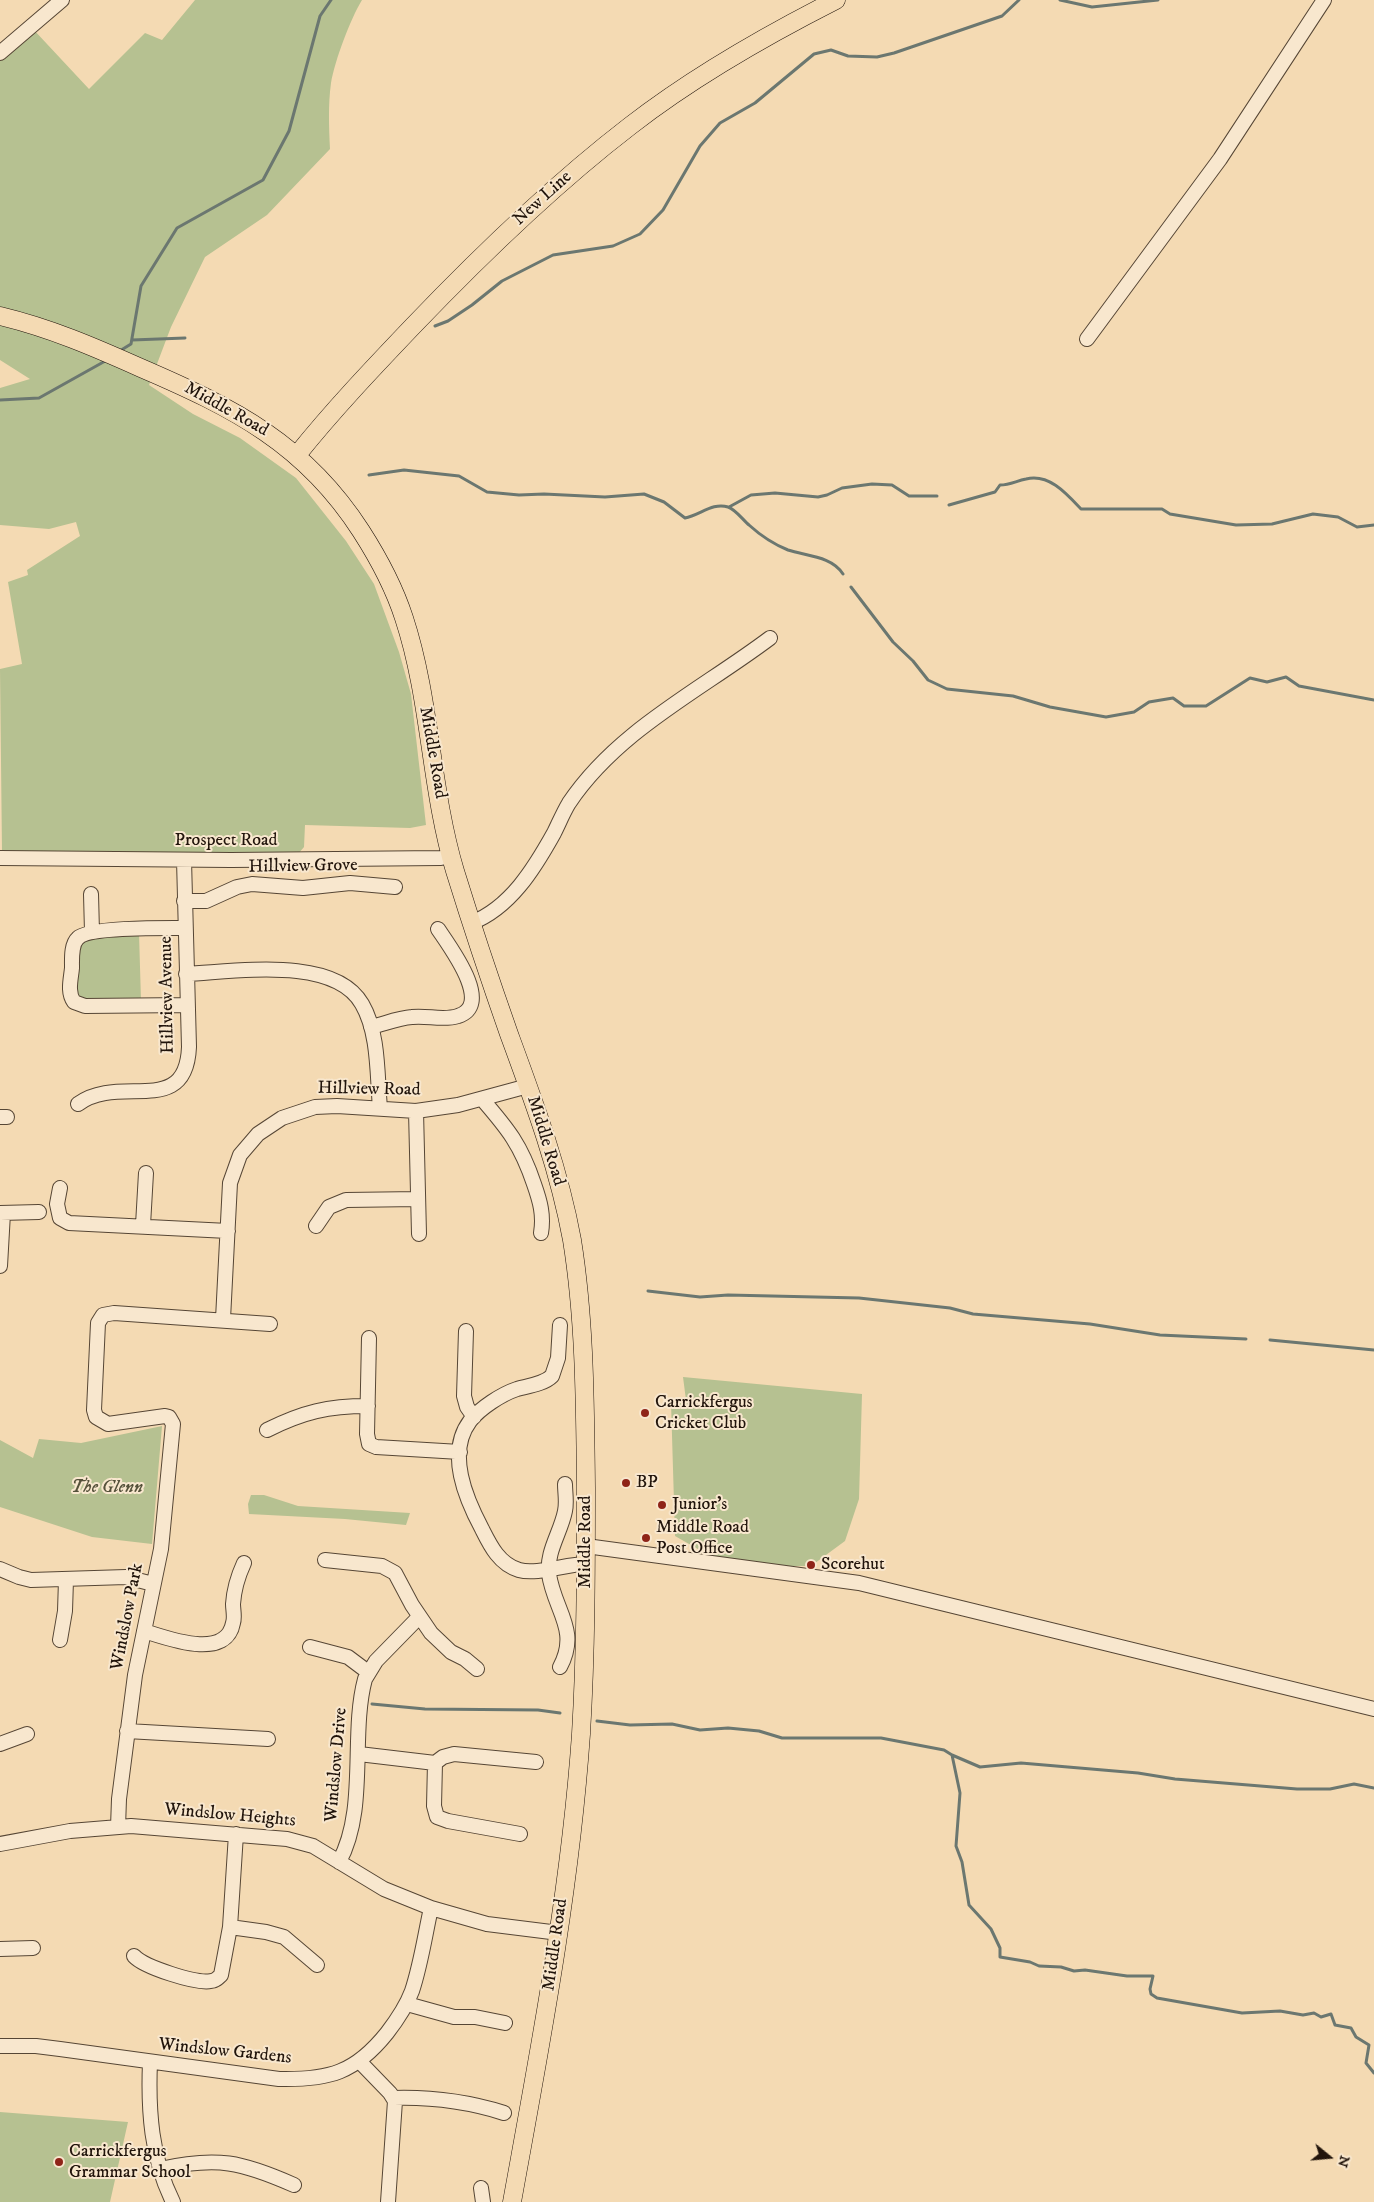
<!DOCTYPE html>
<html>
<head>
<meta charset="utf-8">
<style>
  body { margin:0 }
  #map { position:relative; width:1374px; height:2202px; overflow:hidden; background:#f4dab3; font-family:"IM FELL DW Pica",serif }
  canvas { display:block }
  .north { position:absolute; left:1304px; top:2132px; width:50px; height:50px; -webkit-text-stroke:4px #f8e7ce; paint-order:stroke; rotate:107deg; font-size:14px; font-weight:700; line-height:20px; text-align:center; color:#21140b }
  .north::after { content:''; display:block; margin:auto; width:18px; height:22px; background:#21140b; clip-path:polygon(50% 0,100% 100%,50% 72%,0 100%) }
</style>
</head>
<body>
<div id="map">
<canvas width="1374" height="2202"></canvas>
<div class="north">N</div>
</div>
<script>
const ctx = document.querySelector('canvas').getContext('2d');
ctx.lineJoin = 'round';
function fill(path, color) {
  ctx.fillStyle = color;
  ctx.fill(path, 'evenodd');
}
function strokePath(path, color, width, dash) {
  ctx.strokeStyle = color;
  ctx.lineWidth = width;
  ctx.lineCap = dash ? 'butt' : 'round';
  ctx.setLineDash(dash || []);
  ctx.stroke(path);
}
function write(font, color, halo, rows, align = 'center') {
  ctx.font = font + ' "IM FELL DW Pica",serif';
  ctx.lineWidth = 4;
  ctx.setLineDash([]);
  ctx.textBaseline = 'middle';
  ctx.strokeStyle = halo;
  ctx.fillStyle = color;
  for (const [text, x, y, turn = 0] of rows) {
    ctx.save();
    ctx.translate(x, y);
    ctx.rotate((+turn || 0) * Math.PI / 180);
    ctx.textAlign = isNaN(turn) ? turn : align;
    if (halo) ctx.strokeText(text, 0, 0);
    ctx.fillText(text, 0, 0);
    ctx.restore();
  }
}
const green = new Path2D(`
  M 195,0 L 362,0 C 350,20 335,60 331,83 C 328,105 329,127 330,149 L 267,215 L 205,257 L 171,327 L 149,385 L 193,414 L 240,438 L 296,478 L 346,541 L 374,584 L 399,652 L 411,694 L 426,825 L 410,828 L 305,825 L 304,847 L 298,854 L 2,852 L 0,669 L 22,664 L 8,582 L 28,575 L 27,570 L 80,536 L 76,522 L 49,529 L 0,525 L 0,388 L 30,379 L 0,360 L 0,61 L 33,29 L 89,89 L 145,33 L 162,40 Z
  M 139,933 L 141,1001 L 85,1002 L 76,997 L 78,948 L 84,938 Z
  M 683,1377 L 862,1394 L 859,1499 L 845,1541 L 811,1566 L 760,1566 L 712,1557 L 675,1536 L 671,1402 L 686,1400 Z
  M 162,1426 L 152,1544 L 92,1537 L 0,1507 L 0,1440 L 33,1458 L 39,1439 L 81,1443 Z
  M 251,1495 L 264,1495 L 298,1506 L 410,1513 L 406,1525 L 345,1519 L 249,1514 L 248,1504 Z
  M 0,2112 L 128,2122 L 110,2202 L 0,2202 Z`);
const stream = new Path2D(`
  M 1060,0 L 1092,7 L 1158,0
  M 435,326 L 448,321 L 472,305 L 502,281 L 553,255 L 613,246 L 640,234 L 663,210 L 700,146 L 720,123 L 755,103 L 814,54 L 831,50 L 848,56 L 877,57 L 894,53 L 1002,16 L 1019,0
  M 132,340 L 185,338
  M 118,352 L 131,344 L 141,286 L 177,228 L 263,180 L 289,131 L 320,16 L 331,0
  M 0,400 L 39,398 L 107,360
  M 369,475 L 404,470 L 459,476 L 487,492 L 519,495 L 544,494 L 605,497 L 644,494 L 664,502 L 685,518 C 700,515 713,502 728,507 C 735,509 743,520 749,525 C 760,535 773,544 788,550 C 806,556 832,556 843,574
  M 949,505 L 995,492 L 1000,485 C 1010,485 1016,481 1026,479 C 1049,473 1067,494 1081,509 L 1162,509 L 1170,514 L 1236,525 L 1272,524 L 1313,514 L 1338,517 L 1357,527 L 1374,525
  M 729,507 L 751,495 L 775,493 L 818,497 L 827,495 L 842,488 L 872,484 L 892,485 L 909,496 L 937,496
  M 851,587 L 893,642 L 913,661 L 928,680 L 947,689 L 1013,696 L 1050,707 L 1106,717 L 1134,712 L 1149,702 L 1173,698 L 1184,706 L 1206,706 L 1250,678 L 1267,682 L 1286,677 L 1299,686 L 1374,700
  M 648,1291 L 700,1297 L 728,1295 L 859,1298 L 950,1308 L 973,1314 L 1090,1324 L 1160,1335 L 1246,1339
  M 1270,1340 L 1374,1350
  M 372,1704 L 425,1709 L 538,1710 L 560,1713
  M 597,1721 L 630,1725 L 672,1724 L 700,1730 L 728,1728 L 759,1731 L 782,1738 L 881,1738 L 944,1750 L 952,1755 L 960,1793 L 956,1846 L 962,1862 L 969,1905 L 991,1929 L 1000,1948 L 1000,1957 L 1030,1962 L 1039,1966 L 1061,1967 L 1074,1971 L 1085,1970 L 1127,1976 L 1153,1976 L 1150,1989 L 1151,1994 L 1157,1998 L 1242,2013 L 1280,2011 L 1303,2015 L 1314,2013 L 1321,2017 L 1331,2014 L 1335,2025 L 1351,2028 L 1356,2037 L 1369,2045 L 1366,2063 L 1374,2073
  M 952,1755 L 980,1767 L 1021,1763 L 1138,1773 L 1175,1779 L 1297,1789 L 1330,1789 L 1354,1784 L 1374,1788`);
const minor = new Path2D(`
  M 0,53 L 62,0
  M 1087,339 L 1220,159 L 1324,0
  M 0,858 L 231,860 L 441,858 L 451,856
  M 91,894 L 92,932
  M 184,901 L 206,901 L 237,887 L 252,884 L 303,888 L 350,883 L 395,887
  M 471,923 C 510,908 534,869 554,833 C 559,823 563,813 569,803 C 618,730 701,690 770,638
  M 185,928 C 167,928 88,927 78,938 C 71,944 72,959 72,968 C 71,979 67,992 74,1002 L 85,1006 L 187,1005
  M 186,974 C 234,972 334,955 362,1004 C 379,1033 377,1075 380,1108
  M 371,1027 C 384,1024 398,1018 412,1017 C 427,1015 443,1021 458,1016 C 494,1005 450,947 438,929
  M 482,1099 C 508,1129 521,1145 534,1184 C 540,1201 544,1215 541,1233
  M 78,1104 C 120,1073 186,1119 189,1047 L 184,860
  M 416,1111 L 419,1234
  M 0,1117 L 7,1117
  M 60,1188 L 57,1204 L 60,1218 L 69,1223 L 228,1231
  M 0,1213 L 39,1212
  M 143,1225 L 146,1173
  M 316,1226 L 329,1207 L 346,1200 L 418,1199
  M 0,1266 L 3,1213
  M 223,1319 L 230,1183 L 240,1155 L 258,1134 L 282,1118 L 315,1107 L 337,1106 L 416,1111 L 458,1105 L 528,1086
  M 560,1325 L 558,1358 L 552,1376 C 544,1384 528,1386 517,1389 C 502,1394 480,1408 470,1421 C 446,1453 466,1499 482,1529 C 490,1545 499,1564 519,1570 C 537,1575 566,1564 586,1564
  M 466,1331 L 464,1396 L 467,1407 L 474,1417
  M 369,1338 L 367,1434 L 369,1444 L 376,1447 L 460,1452
  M 267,1430 C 303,1412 328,1406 368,1406
  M 586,1546 L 859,1583 L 1374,1709
  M 325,1560 L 382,1566 L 395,1573 L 412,1605 L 431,1633 L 451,1652 L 465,1659 L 477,1669
  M 0,1569 L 19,1577 L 31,1580 L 126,1577 L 153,1584
  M 144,1631 C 167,1638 226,1661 233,1623 C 235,1617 233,1610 233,1604 C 234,1589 238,1576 244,1563
  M 60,1640 L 65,1611 L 66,1580
  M 310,1647 L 348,1657 L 368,1672
  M 560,1667 C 580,1630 554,1610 549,1574 C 546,1552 561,1532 565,1511 C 567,1502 565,1493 565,1484
  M 127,1731 L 268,1739
  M 0,1744 L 27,1734
  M 359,1754 L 435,1763
  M 118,1827 L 119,1799 L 135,1675 L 161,1549 L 173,1424 L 169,1417 L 165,1416 L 108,1424 L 96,1417 L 94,1410 L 98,1323 L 103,1315 L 114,1313 L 270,1324
  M 520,1834 L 448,1821 L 437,1817 L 434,1806 L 435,1763 L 443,1757 L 454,1754 L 536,1762
  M 0,1844 L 70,1831 L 131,1826 L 287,1839 L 313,1846 L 384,1889 L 431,1908 L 487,1924 L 559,1933
  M 339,1862 C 368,1809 350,1735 365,1679 L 376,1661 L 419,1617
  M 230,1927 L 266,1932 L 284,1937 L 317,1965
  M 0,1949 L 33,1948
  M 134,1956 C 144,1967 196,1984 211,1981 C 215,1981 218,1978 221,1975 L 230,1927 L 236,1834
  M 407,2004 L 454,2017 L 475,2017 L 505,2023
  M 0,2046 L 36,2046 L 60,2049 L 279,2079 C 329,2080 355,2073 387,2033 C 397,2020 406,2007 412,1991 C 421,1964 425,1935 431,1908
  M 150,2062 C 148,2110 151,2158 173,2202
  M 360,2062 L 390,2093 L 395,2101 L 388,2202
  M 394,2098 C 430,2097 469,2102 504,2113
  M 160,2169 C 217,2156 242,2162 294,2185
  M 481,2188 L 483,2202`);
const major = new Path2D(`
  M 0,316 C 50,328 94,347 141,368 C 234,408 305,444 361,531 C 379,559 394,587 404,618 C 431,700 430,788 455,871 C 472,926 490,980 509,1034 C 534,1102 559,1169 572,1240 C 585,1321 585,1405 586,1487 C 586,1569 586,1651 581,1734 C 570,1892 540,2047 512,2202
  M 297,455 C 333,410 373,368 413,326 C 481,255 552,186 630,126 C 693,77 765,36 836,0`);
const markers = [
  [645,1413,5,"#8f2418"],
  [626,1483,5,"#8f2418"],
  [662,1505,5,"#8f2418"],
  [646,1538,5,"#8f2418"],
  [811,1565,5,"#8f2418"],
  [59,2162,5,"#8f2418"]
];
const streetNames = [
  ["New Line",543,199,-42],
  ["Middle Road",226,410,29],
  ["Middle Road",432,753,80],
  ["Prospect Road",226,841],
  ["Hillview Grove",303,867,-1],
  ["Hillview Avenue",168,995,-91],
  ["Hillview Road",369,1090,1],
  ["Middle Road",545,1141,73],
  ["Middle Road",586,1542,-90],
  ["Windslow Park",128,1617,-79],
  ["Windslow Drive",337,1765,-85],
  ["Windslow Heights",230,1816,5],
  ["Middle Road",556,1945,-82],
  ["Windslow Gardens",225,2052,6]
];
const poiNames = [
  ["Carrickfergus",655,1403],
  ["Cricket Club",655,1424],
  ["BP",636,1483],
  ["Junior's",672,1505],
  ["Middle Road",656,1528],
  ["Post Office",656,1549],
  ["Scorehut",821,1565],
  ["Carrickfergus",69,2152],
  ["Grammar School",69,2173]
];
const parkNames = [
  ["The Glenn",107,1488]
];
fill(green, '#b6c191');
strokePath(stream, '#6b7770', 3);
strokePath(minor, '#564635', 16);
strokePath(major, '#21140b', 19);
strokePath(minor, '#f8e7ce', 14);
strokePath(major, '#f4dab3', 18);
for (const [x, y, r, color] of markers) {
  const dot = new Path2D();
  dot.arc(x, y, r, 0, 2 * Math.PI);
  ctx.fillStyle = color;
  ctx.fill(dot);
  strokePath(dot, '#f8e7ce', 2);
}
write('18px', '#21140b', '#f8e7ce', streetNames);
write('18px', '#21140b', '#f8e7ce', poiNames, 'left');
write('italic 18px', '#55513a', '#f8e7ce', parkNames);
</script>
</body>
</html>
